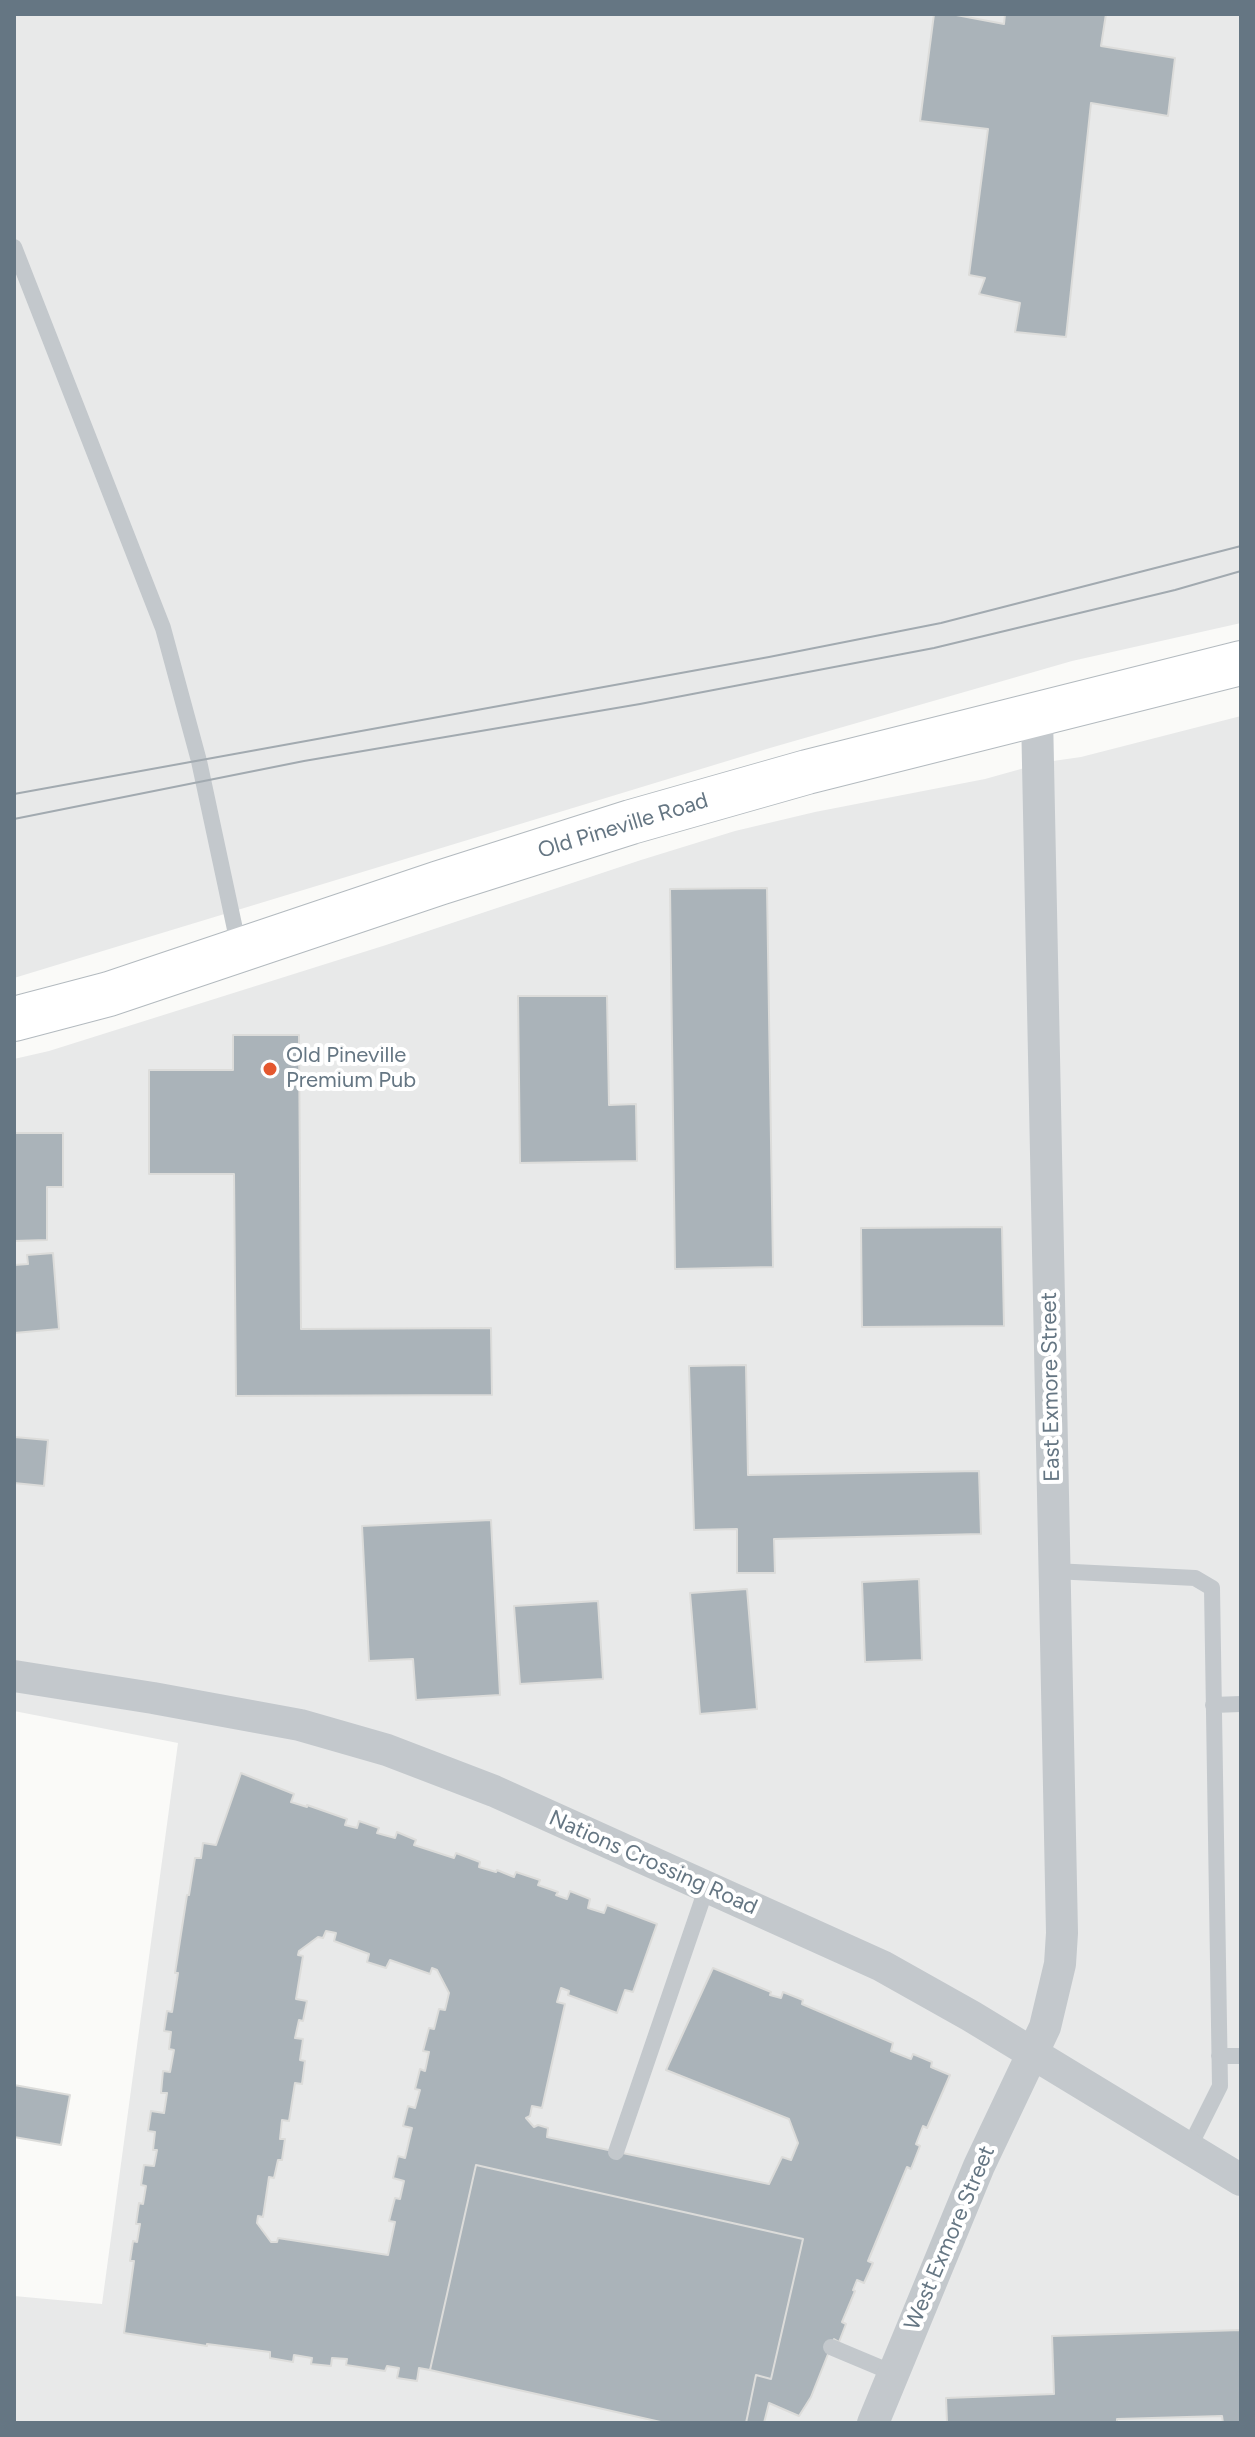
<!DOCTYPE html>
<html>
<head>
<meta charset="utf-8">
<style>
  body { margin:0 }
  #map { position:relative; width:1255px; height:2437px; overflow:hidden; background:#fafaf8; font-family:Figtree,sans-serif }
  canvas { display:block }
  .frame { position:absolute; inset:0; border:16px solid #657683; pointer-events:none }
</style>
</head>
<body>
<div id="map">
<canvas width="1255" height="2437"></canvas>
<div class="frame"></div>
</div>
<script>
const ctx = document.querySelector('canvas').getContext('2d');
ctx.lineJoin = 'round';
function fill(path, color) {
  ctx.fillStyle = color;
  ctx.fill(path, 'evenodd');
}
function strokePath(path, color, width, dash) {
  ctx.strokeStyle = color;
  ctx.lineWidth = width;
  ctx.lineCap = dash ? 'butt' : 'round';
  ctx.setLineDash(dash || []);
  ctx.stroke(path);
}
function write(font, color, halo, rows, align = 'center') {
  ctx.font = font + ' Figtree,sans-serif';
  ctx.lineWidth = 8;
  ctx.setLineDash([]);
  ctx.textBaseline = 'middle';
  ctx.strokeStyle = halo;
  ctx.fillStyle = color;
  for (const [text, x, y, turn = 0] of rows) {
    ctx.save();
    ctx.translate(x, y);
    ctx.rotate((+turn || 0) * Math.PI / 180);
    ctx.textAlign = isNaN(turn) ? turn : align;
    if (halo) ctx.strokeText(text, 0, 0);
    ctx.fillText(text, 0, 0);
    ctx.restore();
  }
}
const built = new Path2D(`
  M 14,14 L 1241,14 L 1241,623 L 1072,661 L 770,748 L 14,978 Z
  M 1241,716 L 1241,2423 L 14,2423 L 14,2296 L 102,2304 L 178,1743 L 14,1711 L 14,1059 L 49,1051 L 386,945 L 641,860 L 735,831 L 815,812 L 985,779 L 1046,762 L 1081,757 Z`);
const building = new Path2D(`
  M 934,14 L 951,14 L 1004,24 L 1005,14 L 1106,14 L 1101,46 L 1175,58 L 1168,116 L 1091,103 L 1066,337 L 1015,332 L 1020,303 L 979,294 L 985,278 L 969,275 L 988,129 L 920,121 Z
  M 767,888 L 773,1267 L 675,1269 L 670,889 Z
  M 518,996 L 607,996 L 609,1105 L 636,1104 L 637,1161 L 520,1163 Z
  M 233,1035 L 299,1035 L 301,1329 L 491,1328 L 492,1395 L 236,1396 L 234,1174 L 149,1174 L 149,1070 L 233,1070 Z
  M 14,1133 L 63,1133 L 63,1187 L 47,1187 L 47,1240 L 14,1241 Z
  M 1002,1227 L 1004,1326 L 862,1327 L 861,1228 Z
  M 53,1253 L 59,1329 L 14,1333 L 14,1265 L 28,1264 L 27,1255 Z
  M 746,1365 L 748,1475 L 979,1471 L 981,1534 L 774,1539 L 775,1573 L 737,1573 L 737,1529 L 694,1530 L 689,1366 Z
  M 14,1437 L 48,1440 L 44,1486 L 14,1483 Z
  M 491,1520 L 500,1695 L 416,1700 L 413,1659 L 369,1661 L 362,1526 Z
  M 919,1579 L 922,1660 L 865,1662 L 862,1582 Z
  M 747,1589 L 757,1709 L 700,1714 L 690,1593 Z
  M 598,1601 L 603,1679 L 520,1684 L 514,1606 Z
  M 241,1773 L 294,1794 L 291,1802 L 307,1807 L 307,1805 L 347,1819 L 345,1825 L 357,1828 L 359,1821 L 379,1828 L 377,1833 L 395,1838 L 397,1832 L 416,1840 L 414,1845 L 454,1858 L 456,1853 L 480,1862 L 479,1867 L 496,1872 L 497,1870 L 514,1877 L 516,1872 L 540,1880 L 538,1885 L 558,1892 L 556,1895 L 567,1899 L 570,1891 L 590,1899 L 588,1908 L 604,1913 L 607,1905 L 657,1924 L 633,1992 L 625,1990 L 617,2013 L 568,1995 L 569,1991 L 561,1988 L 557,2002 L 565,2004 L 542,2108 L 532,2106 L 530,2116 L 526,2118 L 534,2127 L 538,2125 L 548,2128 L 547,2137 L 769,2184 L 782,2157 L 791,2160 L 798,2143 L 789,2119 L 666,2070 L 713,1968 L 771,1992 L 770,1995 L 781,1998 L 783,1992 L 803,2000 L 802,2004 L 893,2043 L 891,2051 L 911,2059 L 913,2054 L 932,2062 L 931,2067 L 950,2075 L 927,2128 L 923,2126 L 916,2144 L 920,2146 L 911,2169 L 907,2167 L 868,2261 L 873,2263 L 864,2283 L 857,2280 L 853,2290 L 855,2291 L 842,2322 L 846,2324 L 839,2342 L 834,2339 L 811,2397 L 799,2416 L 769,2403 L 764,2423 L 746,2423 L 756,2375 L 771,2379 L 803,2239 L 476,2165 L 430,2370 L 419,2368 L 417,2381 L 397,2378 L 399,2368 L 387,2366 L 385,2371 L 346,2365 L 347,2359 L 332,2358 L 331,2366 L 311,2364 L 312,2358 L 294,2355 L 293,2362 L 270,2358 L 270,2352 L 207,2344 L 207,2346 L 124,2333 L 134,2261 L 130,2261 L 133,2241 L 137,2242 L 140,2224 L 136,2224 L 139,2203 L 143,2204 L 146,2186 L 141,2185 L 144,2165 L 154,2166 L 157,2150 L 153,2150 L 155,2132 L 148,2131 L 151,2111 L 164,2113 L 167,2093 L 161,2093 L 163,2071 L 170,2072 L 174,2050 L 169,2049 L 171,2032 L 164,2031 L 167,2011 L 172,2012 L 178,1973 L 175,1973 L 187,1895 L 189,1895 L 195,1858 L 201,1858 L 203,1843 L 216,1845 ZM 326,1931 L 336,1933 L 334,1941 L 369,1954 L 367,1962 L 386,1968 L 390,1960 L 430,1974 L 432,1968 L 437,1970 L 449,1993 L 445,2010 L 439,2009 L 434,2029 L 429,2028 L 423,2051 L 429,2052 L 425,2071 L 420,2069 L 415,2089 L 420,2090 L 415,2108 L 408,2106 L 403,2126 L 412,2128 L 405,2158 L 398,2156 L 393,2178 L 404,2181 L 400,2199 L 395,2198 L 389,2221 L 395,2222 L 388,2255 L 278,2238 L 277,2242 L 271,2242 L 257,2223 L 258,2216 L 263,2217 L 269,2177 L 274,2178 L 278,2160 L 282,2160 L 285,2139 L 280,2139 L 282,2120 L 289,2121 L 295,2083 L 302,2084 L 305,2061 L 300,2060 L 303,2039 L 295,2038 L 299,2020 L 303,2021 L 307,2001 L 296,1999 L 303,1956 L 298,1955 L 299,1951 L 318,1937 L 323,1938 Z
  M 14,2085 L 70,2095 L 61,2145 L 14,2137 Z
  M 476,2165 L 803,2239 L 771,2379 L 756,2375 L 746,2423 L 665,2423 L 430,2370 Z
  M 1241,2330 L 1241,2423 L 1223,2423 L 1222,2416 L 1117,2419 L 1117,2423 L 947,2423 L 946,2398 L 1054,2394 L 1052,2336 Z`);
const lane = new Path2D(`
  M 14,247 L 163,628 L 199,761 L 239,948
  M 1054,1571 L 1195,1578 L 1212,1588 L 1220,2086 L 1189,2148
  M 1213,1705 L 1241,1704
  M 1219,2056 L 1241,2056
  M 616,2152 L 707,1886
  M 831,2347 L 893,2373`);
const street = new Path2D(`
  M 14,1676 L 153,1698 L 300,1725 L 387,1750 L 494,1791 L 882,1966 L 971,2016 L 1241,2180
  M 873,2423 L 979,2166 L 1045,2027 L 1060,1964 L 1062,1933 L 1037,715`);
const secondary = new Path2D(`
  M 14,1019 L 109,994 L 439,883 L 631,822 L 807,772 L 1241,663`);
const tram = new Path2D(`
  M 14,794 L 769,657 L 941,623 L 1241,546
  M 14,819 L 304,761 L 640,704 L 934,648 L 1175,590 L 1241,571`);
const markers = [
  [270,1069,8,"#e4572e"]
];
const streetNames = [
  ["Old Pineville Road",623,826,-17],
  ["East Exmore Street",1051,1387,-91],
  ["Nations Crossing Road",653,1863,24],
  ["West Exmore Street",950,2238,-67]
];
const poiNames = [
  ["Old Pineville",286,1056],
  ["Premium Pub",286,1081]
];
fill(built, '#e8e9e9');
fill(building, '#aab3b9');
strokePath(building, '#dcdcda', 2);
strokePath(secondary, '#b3babf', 46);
strokePath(lane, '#c3c8cc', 16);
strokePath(street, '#c3c8cc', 32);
strokePath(secondary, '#fff', 44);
strokePath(tram, '#a2aab0', 2);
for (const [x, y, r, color] of markers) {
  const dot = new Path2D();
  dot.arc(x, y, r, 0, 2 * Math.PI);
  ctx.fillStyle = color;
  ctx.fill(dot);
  strokePath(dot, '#fff', 3);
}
write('22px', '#657683', '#fff', streetNames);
write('22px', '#657683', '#fff', poiNames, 'left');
</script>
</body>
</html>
